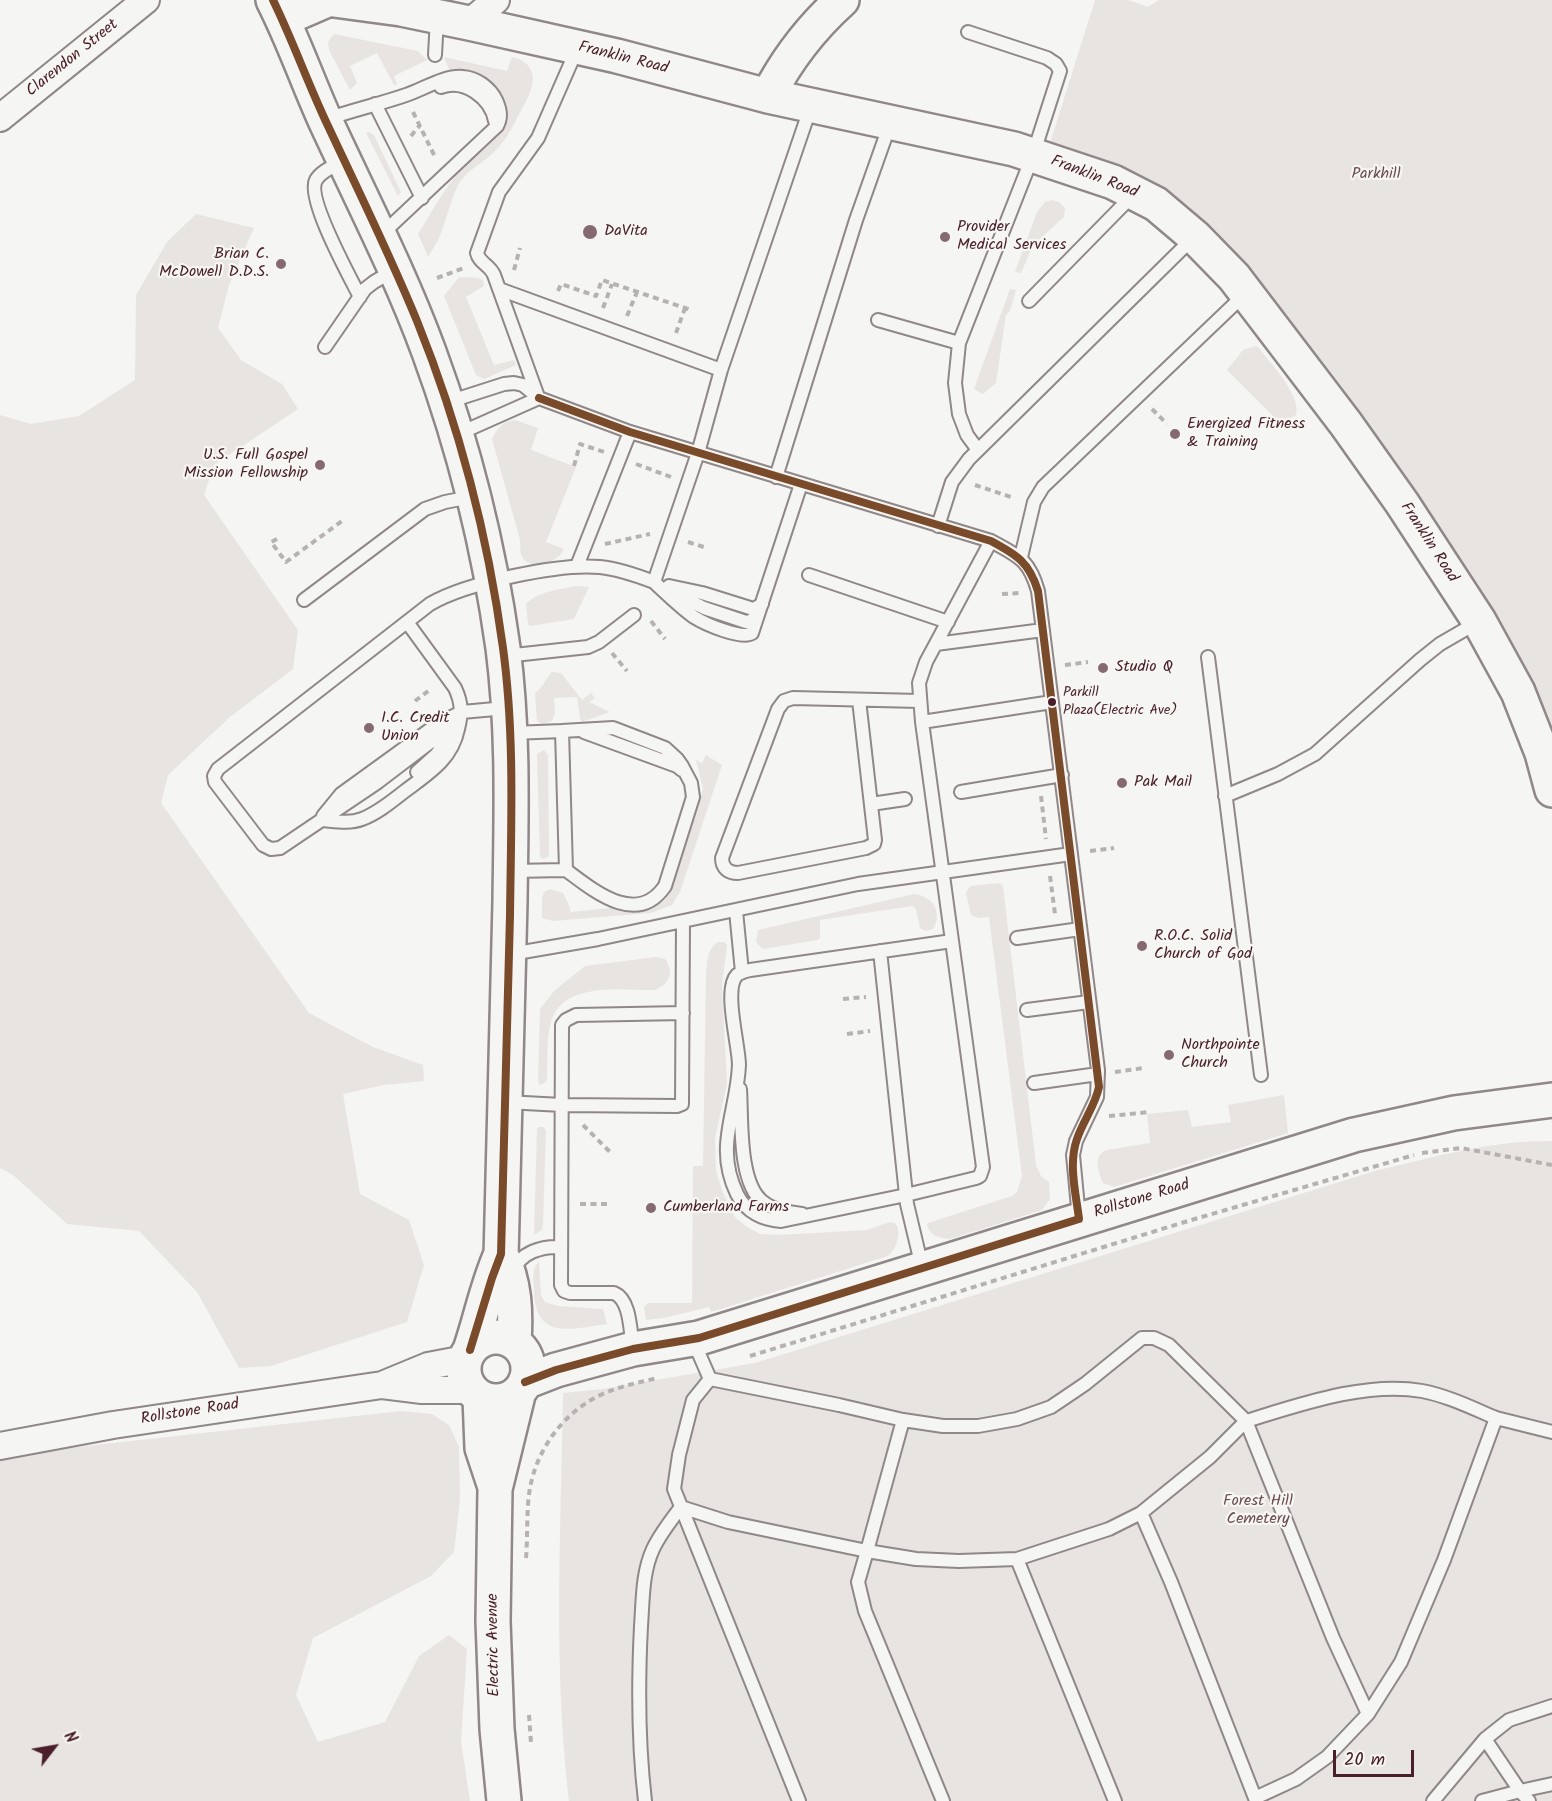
<!DOCTYPE html>
<html>
<head>
<meta charset="utf-8">
<style>
  body { margin:0 }
  #map { position:relative; width:1552px; height:1801px; overflow:hidden; background:#f5f5f3; font-family:Kalam,sans-serif }
  canvas { display:block }
  .north { position:absolute; left:24px; top:1717px; width:60px; height:60px; -webkit-text-stroke:4px #f6f6f2; paint-order:stroke; rotate:59deg; font-size:16px; font-weight:700; line-height:24px; text-align:center; color:#4a1f2b }
  .north::after { content:''; display:block; margin:auto; width:21px; height:27px; background:#4a1f2b; clip-path:polygon(50% 0,100% 100%,50% 72%,0 100%) }
  .scale { position:absolute; left:1333px; top:1750px; width:81px; height:27px; box-sizing:border-box; border:3px solid #4a1f2b; border-top:0; padding-left:8px; font-size:18px; line-height:21px; white-space:nowrap; color:#4a1f2b; -webkit-text-stroke:4px #f6f6f2; paint-order:stroke }
</style>
</head>
<body>
<div id="map">
<canvas width="1552" height="1801"></canvas>
<div class="north">N</div>
<div class="scale">20 m</div>
</div>
<script>
const ctx = document.querySelector('canvas').getContext('2d');
ctx.lineJoin = 'round';
function fill(path, color) {
  ctx.fillStyle = color;
  ctx.fill(path, 'evenodd');
}
function strokePath(path, color, width, dash) {
  ctx.strokeStyle = color;
  ctx.lineWidth = width;
  ctx.lineCap = dash ? 'butt' : 'round';
  ctx.setLineDash(dash || []);
  ctx.stroke(path);
}
function write(font, color, halo, rows, align = 'center') {
  ctx.font = font + ' Kalam,sans-serif';
  ctx.lineWidth = 4.5;
  ctx.setLineDash([]);
  ctx.textBaseline = 'middle';
  ctx.strokeStyle = halo;
  ctx.fillStyle = color;
  for (const [text, x, y, turn = 0] of rows) {
    ctx.save();
    ctx.translate(x, y);
    ctx.rotate((+turn || 0) * Math.PI / 180);
    ctx.textAlign = isNaN(turn) ? turn : align;
    if (halo) ctx.strokeText(text, 0, 0);
    ctx.fillText(text, 0, 0);
    ctx.restore();
  }
}
const green = new Path2D(`
  M 1095,0 L 1128,0 L 1148,7 L 1159,0 L 1552,0 L 1552,790 L 1518,692 L 1195,237 L 1045,159 Z
  M 334,34 L 418,51 L 427,60 L 394,76 L 397,84 L 396,85 L 394,85 L 377,53 L 350,66 L 357,83 L 350,90 L 329,50 L 328,42 Z
  M 444,57 L 507,71 L 512,57 C 547,66 530,96 518,116 C 512,129 505,141 495,151 C 484,163 466,170 458,185 C 451,200 447,217 441,233 C 438,241 433,249 428,257 L 418,234 C 431,214 443,190 459,172 C 472,157 506,137 505,116 L 451,74 Z
  M 369,132 L 374,135 L 399,188 L 401,192 L 398,196 L 366,133 Z
  M 1052,200 L 1059,202 L 1065,208 L 1064,217 L 1033,245 L 1021,273 L 1015,272 L 1037,212 L 1045,202 Z
  M 196,214 L 254,228 L 229,285 L 218,328 L 241,360 L 282,384 L 298,409 L 214,465 L 204,495 L 298,630 L 293,669 L 230,717 L 168,775 L 161,803 L 309,1013 L 373,1047 L 423,1065 L 424,1081 L 384,1085 L 343,1094 L 360,1194 L 409,1220 L 424,1265 L 407,1322 L 271,1366 L 239,1368 L 197,1292 L 139,1231 L 67,1224 L 13,1175 L 0,1168 L 0,415 L 31,424 L 79,416 L 135,380 L 136,295 L 167,242 Z
  M 459,277 L 478,278 L 483,280 L 484,286 L 466,297 L 494,365 L 514,360 L 516,365 L 484,379 L 476,375 L 444,296 Z
  M 1010,289 L 1016,290 L 1010,311 L 1006,315 L 996,383 L 983,394 L 974,389 Z
  M 1256,346 L 1259,348 C 1270,363 1302,396 1296,415 C 1289,420 1284,421 1276,419 L 1227,370 L 1243,350 Z
  M 515,420 L 538,428 L 531,450 L 576,467 L 546,542 L 564,549 C 559,563 527,573 521,554 C 520,550 520,544 520,540 L 492,439 C 497,428 503,421 515,420 Z
  M 576,586 L 589,587 L 574,619 L 530,626 L 528,624 L 526,604 C 538,591 559,590 576,586 Z
  M 552,672 L 561,673 L 582,700 L 591,693 L 595,698 L 589,702 L 610,712 L 582,722 L 580,719 L 577,697 L 554,698 L 555,713 L 552,721 L 543,724 L 537,721 L 535,693 C 543,688 545,679 552,672 Z
  M 544,750 L 548,755 L 549,853 L 548,857 L 543,859 L 540,857 L 537,754 Z
  M 706,755 L 722,765 L 680,892 L 672,905 L 651,913 L 553,921 L 542,918 L 542,898 L 544,892 L 550,889 L 563,893 L 568,903 L 571,912 L 659,903 L 665,900 L 670,892 L 703,789 L 696,760 L 702,763 Z
  M 1000,883 L 1003,886 L 1036,1165 L 1041,1176 L 1049,1182 L 1050,1199 L 1042,1210 L 950,1239 C 939,1238 930,1236 927,1225 L 928,1223 L 1012,1196 L 1017,1192 L 1022,1176 L 989,917 L 979,918 L 971,915 L 966,893 L 970,886 Z
  M 914,894 C 933,896 943,912 933,929 L 926,931 L 920,928 L 916,909 L 912,906 L 820,920 L 820,938 L 817,940 L 763,949 L 756,942 L 758,930 Z
  M 718,942 L 724,942 L 727,945 L 722,986 L 727,1084 L 715,1138 L 716,1171 L 723,1193 L 735,1217 L 747,1227 L 760,1234 L 778,1235 L 867,1230 L 890,1222 L 896,1224 C 902,1234 896,1249 888,1256 L 711,1312 L 709,1307 L 664,1318 L 646,1320 L 644,1307 L 648,1303 L 692,1303 L 693,1166 L 703,1166 L 706,975 C 707,963 707,949 718,942 Z
  M 656,957 L 665,959 C 675,973 669,985 654,990 C 622,990 562,981 551,1022 C 546,1039 548,1061 547,1078 L 546,1082 L 540,1085 L 538,1083 L 540,1009 L 554,991 L 585,966 Z
  M 1284,1095 L 1288,1133 L 1114,1187 L 1103,1183 C 1098,1170 1092,1156 1107,1150 L 1150,1143 L 1147,1114 L 1188,1110 L 1192,1127 L 1231,1122 L 1228,1105 Z
  M 539,1127 L 543,1127 L 546,1130 L 543,1223 L 542,1230 L 534,1235 L 537,1129 Z
  M 1552,1141 L 1552,1801 L 569,1801 C 553,1666 561,1529 563,1393 L 603,1389 L 755,1363 L 1378,1170 C 1435,1157 1493,1140 1552,1141 Z
  M 539,1262 L 541,1295 L 545,1302 L 558,1306 L 603,1309 L 607,1324 C 571,1329 534,1341 534,1289 C 534,1280 531,1268 539,1262 Z
  M 401,1411 L 432,1414 L 449,1425 L 459,1447 L 460,1499 L 454,1552 L 431,1576 L 313,1638 L 296,1695 L 318,1742 L 385,1722 L 419,1656 L 449,1635 L 467,1649 L 461,1741 L 470,1801 L 0,1801 L 0,1461 L 32,1452 Z`);
const path = new Path2D(`
  M 413,112 L 436,159
  M 411,136 L 420,125
  M 514,270 L 520,248
  M 437,278 L 464,268
  M 558,291 L 561,284 L 596,296 L 602,280 L 691,310
  M 603,308 L 612,284
  M 627,316 L 637,292
  M 676,333 L 685,308
  M 1152,409 L 1167,424
  M 636,464 L 671,477
  M 574,466 L 580,444 L 604,452
  M 975,485 L 1014,498
  M 277,539 L 271,542 L 286,562 L 342,521
  M 688,542 L 707,548
  M 605,544 L 650,534
  M 1002,594 L 1019,593
  M 651,621 L 665,639
  M 612,653 L 627,671
  M 1065,665 L 1088,662
  M 415,701 L 431,689
  M 1041,796 L 1046,839
  M 1090,851 L 1114,848
  M 1050,876 L 1055,914
  M 843,999 L 866,997
  M 847,1034 L 870,1031
  M 1115,1072 L 1144,1068
  M 1109,1116 L 1150,1112
  M 583,1125 L 612,1154
  M 1422,1153 L 1461,1148 L 1552,1165
  M 580,1204 L 610,1204
  M 750,1356 L 1188,1221 L 1414,1155
  M 526,1558 C 528,1535 526,1511 530,1488 C 537,1448 566,1409 605,1393 C 622,1386 640,1382 658,1378
  M 529,1715 L 531,1743`);
const lane = new Path2D(`
  M 968,32 L 1047,58 L 1056,64 L 1060,71 L 1033,155 L 959,343 L 955,383 L 959,414 L 967,435 L 978,450
  M 435,55 L 437,17
  M 441,87 C 464,78 491,98 495,121
  M 375,104 L 422,198
  M 327,119 C 353,110 380,104 406,95 C 424,89 445,75 463,77 C 477,78 490,88 496,100 C 500,109 502,117 497,126 L 381,235
  M 343,161 C 334,166 321,171 316,180 C 306,198 350,277 360,297
  M 499,289 L 721,370
  M 1029,301 L 1133,195
  M 878,320 L 959,343
  M 325,347 L 365,289 L 374,282 L 393,271
  M 537,394 L 494,275 C 490,265 479,263 477,253 L 499,192 L 538,138 L 577,49
  M 448,402 L 504,384 L 514,383 L 523,385 L 539,398 L 630,432 L 991,541 C 1018,556 1029,559 1038,591 L 1098,1070 L 1097,1097 L 1076,1141 L 1073,1155 L 1079,1218
  M 458,434 L 539,398
  M 776,477 L 856,220 L 890,124
  M 938,526 L 952,482 L 969,459 L 1194,237
  M 1021,557 L 1034,502 L 1043,487 L 1244,295
  M 577,566 L 630,432
  M 809,575 L 948,622
  M 654,582 C 667,594 680,607 694,617 C 705,624 742,640 752,633 L 801,484
  M 669,586 L 702,593 L 750,608 L 754,609 L 762,604
  M 671,591 L 704,608 L 746,622 L 751,621 L 758,614
  M 304,600 L 425,509 L 445,502 L 471,497
  M 936,644 L 1043,630
  M 505,656 L 588,647 L 599,642 L 634,615
  M 1208,657 L 1261,1075
  M 859,700 L 875,840 L 874,844 L 866,848 L 738,873 C 728,873 722,868 722,858 L 778,709 L 784,701 L 793,698 L 920,701
  M 462,712 L 445,731 L 378,782 L 280,848 L 271,849 L 263,845 L 215,782 L 214,776 L 218,769 L 430,604 C 466,583 559,563 600,567 C 619,569 636,575 654,582 L 698,453 L 721,370 L 811,106
  M 922,722 L 1052,702
  M 562,731 L 613,728 L 665,748 L 677,759 L 682,766 L 691,783 L 693,797 L 665,886 C 637,927 594,891 566,870
  M 584,732 L 677,766 L 682,770
  M 417,772 L 437,754 L 453,728
  M 961,792 L 1062,775
  M 1225,796 L 1278,774 L 1315,754 L 1420,660 L 1440,644 L 1478,622
  M 871,804 L 905,799
  M 323,816 L 341,794 L 439,723 L 462,712 L 506,708
  M 321,820 C 335,821 349,824 362,819 C 378,813 392,801 405,791 C 429,773 452,759 458,729 C 462,713 462,703 455,688 L 407,622
  M 512,871 L 566,870 L 562,731 L 513,733
  M 736,911 L 742,972
  M 1017,938 L 1080,929
  M 952,941 L 750,970 C 746,971 741,972 737,975 C 723,989 739,1045 739,1065 C 737,1113 714,1146 737,1194 C 746,1212 763,1220 781,1221 L 906,1195 L 976,1178 L 980,1176 L 983,1167 L 922,722 L 919,683 L 926,662 L 991,541
  M 880,951 L 907,1204 L 922,1267
  M 511,954 L 598,939 L 858,884 L 1071,854
  M 1027,1010 L 1089,1002
  M 1034,1083 L 1098,1074
  M 740,1089 C 742,1119 738,1183 763,1202 C 774,1211 789,1212 802,1214
  M 506,1102 L 562,1105 L 677,1106 L 682,1104 L 683,922
  M 513,1272 C 520,1252 542,1246 561,1247
  M 693,1340 L 710,1379 L 693,1400 L 679,1455 L 674,1489 L 799,1801
  M 633,1348 C 630,1332 631,1300 614,1293 L 570,1293 L 564,1291 L 561,1285 L 562,1025 L 566,1020 L 576,1015 L 683,1013
  M 710,1379 L 839,1405 L 903,1420 L 867,1551 L 916,1559 L 959,1561 L 1017,1559 L 1109,1529 L 1141,1513 L 1171,1582 L 1255,1798 L 1296,1779 L 1327,1757 L 1368,1714 L 1401,1662 L 1444,1560 L 1496,1418 C 1472,1408 1448,1396 1422,1391 C 1366,1381 1299,1405 1246,1421 L 1169,1345 L 1154,1338 L 1142,1338 L 1085,1384 L 1051,1407 L 1017,1419 L 978,1426 L 943,1426 L 903,1420
  M 1496,1418 L 1552,1432
  M 681,1507 L 728,1522 L 867,1551 L 858,1582 L 865,1611 L 943,1801
  M 1141,1513 L 1210,1457 L 1246,1421 L 1333,1638 L 1368,1714
  M 1017,1559 L 1115,1801
  M 645,1801 C 638,1742 638,1685 641,1626 C 643,1600 642,1573 653,1549 C 660,1534 671,1520 681,1507
  M 1433,1801 L 1485,1739 L 1509,1720 L 1552,1706
  M 1482,1801 L 1520,1791 L 1485,1739
  M 1529,1801 L 1520,1791 L 1552,1784`);
const street = new Path2D(`
  M 469,23 L 496,0
  M 0,118 L 146,0
  M 382,1385 L 422,1390 L 472,1390
  M 0,1446 L 113,1425 L 382,1385 L 428,1366 L 465,1359`);
const secondary = new Path2D(`
  M 273,0 C 293,39 307,80 325,120 C 360,196 400,273 429,352 C 464,447 489,547 503,648 C 514,733 511,818 510,902 C 508,1020 505,1137 501,1254 C 487,1285 481,1318 470,1350
  M 334,0 L 401,9 L 469,23 L 617,56 L 768,96 L 1014,149 L 1113,182 L 1156,204 L 1195,237 L 1234,277 L 1346,424 L 1402,503 L 1479,621 L 1518,692 L 1542,753 L 1552,790
  M 283,19 L 327,0
  M 768,96 C 787,59 812,27 842,0
  M 501,1254 C 515,1283 516,1311 514,1342
  M464 1369a32 32 0 1 1 64 0a32 32 0 1 1-64 0Z
  M 525,1382 L 556,1370 L 633,1349 L 699,1338 L 1354,1135 L 1454,1113 L 1552,1100
  M 480,1397 L 482,1448 L 495,1487
  M 504,1801 L 497,1729 L 493,1621 L 495,1489 L 519,1391`);
const bus1 = new Path2D(`
  M 273,0 C 293,41 308,84 328,126 C 358,190 390,255 417,321 C 459,425 488,537 503,648 C 515,736 511,826 510,915 C 508,1028 505,1141 501,1254 L 492,1278 L 470,1350
  M 525,1382 L 556,1370 L 633,1349 L 699,1338 L 1079,1219 C 1076,1194 1068,1164 1077,1139 C 1083,1121 1095,1106 1099,1087 L 1038,591 C 1029,562 1017,555 991,541 L 630,432 L 539,398`);
const markers = [
  [590,232,8,"#866a71"],
  [945,237,6,"#866a71"],
  [281,264,6,"#866a71"],
  [1175,434,6,"#866a71"],
  [320,465,6,"#866a71"],
  [1103,668,6,"#866a71"],
  [1052,702,5,"#4a1f2b"],
  [369,728,6,"#866a71"],
  [1122,783,6,"#866a71"],
  [1142,946,6,"#866a71"],
  [1169,1055,6,"#866a71"],
  [651,1208,6,"#866a71"]
];
const busNames = [
  ["Parkill",1063,694],
  ["Plaza(Electric Ave)",1063,712]
];
const streetNames = [
  ["Clarendon Street",73,59,-39],
  ["Franklin Road",623,59,14],
  ["Franklin Road",1094,178,21],
  ["Franklin Road",1428,543,57],
  ["Rollstone Road",1142,1200,-17],
  ["Rollstone Road",190,1413,-9],
  ["Electric Avenue",495,1645,-91]
];
const parkNames = [
  ["Parkhill",1376,175],
  ["Forest Hill",1258,1502],
  ["Cemetery",1258,1520]
];
const poiNames = [
  ["Provider",957,228],
  ["Medical Services",957,246],
  ["DaVita",604,232],
  ["Brian C.",269,255,"right"],
  ["McDowell D.D.S.",269,273,"right"],
  ["Energized Fitness",1187,425],
  ["& Training",1187,443],
  ["U.S. Full Gospel",308,456,"right"],
  ["Mission Fellowship",308,474,"right"],
  ["Studio Q",1115,668],
  ["I.C. Credit",381,719],
  ["Union",381,737],
  ["Pak Mail",1134,783],
  ["R.O.C. Solid",1154,937],
  ["Church of God",1154,955],
  ["Northpointe",1181,1046],
  ["Church",1181,1064],
  ["Cumberland Farms",663,1208]
];
fill(green, '#e8e4e2');
strokePath(lane, '#8f8788', 16);
strokePath(street, '#8f8788', 30);
strokePath(secondary, '#8f8788', 38);
strokePath(path, '#b6b2b2', 4, [6, 4.5]);
strokePath(lane, '#f5f5f3', 12);
strokePath(street, '#f5f5f3', 26);
strokePath(secondary, '#f5f5f3', 33);
strokePath(bus1, '#7a4b2a', 8);
for (const [x, y, r, color] of markers) {
  const dot = new Path2D();
  dot.arc(x, y, r, 0, 2 * Math.PI);
  ctx.fillStyle = color;
  ctx.fill(dot);
  strokePath(dot, '#f6f6f2', 2);
}
write('14px', '#4a1f2b', '#f6f6f2', busNames, 'left');
write('16px', '#4a1f2b', '#f6f6f2', streetNames);
write('16px', '#6f4d56', '#f6f6f2', parkNames);
write('16px', '#4a1f2b', '#f6f6f2', poiNames, 'left');
</script>
</body>
</html>
